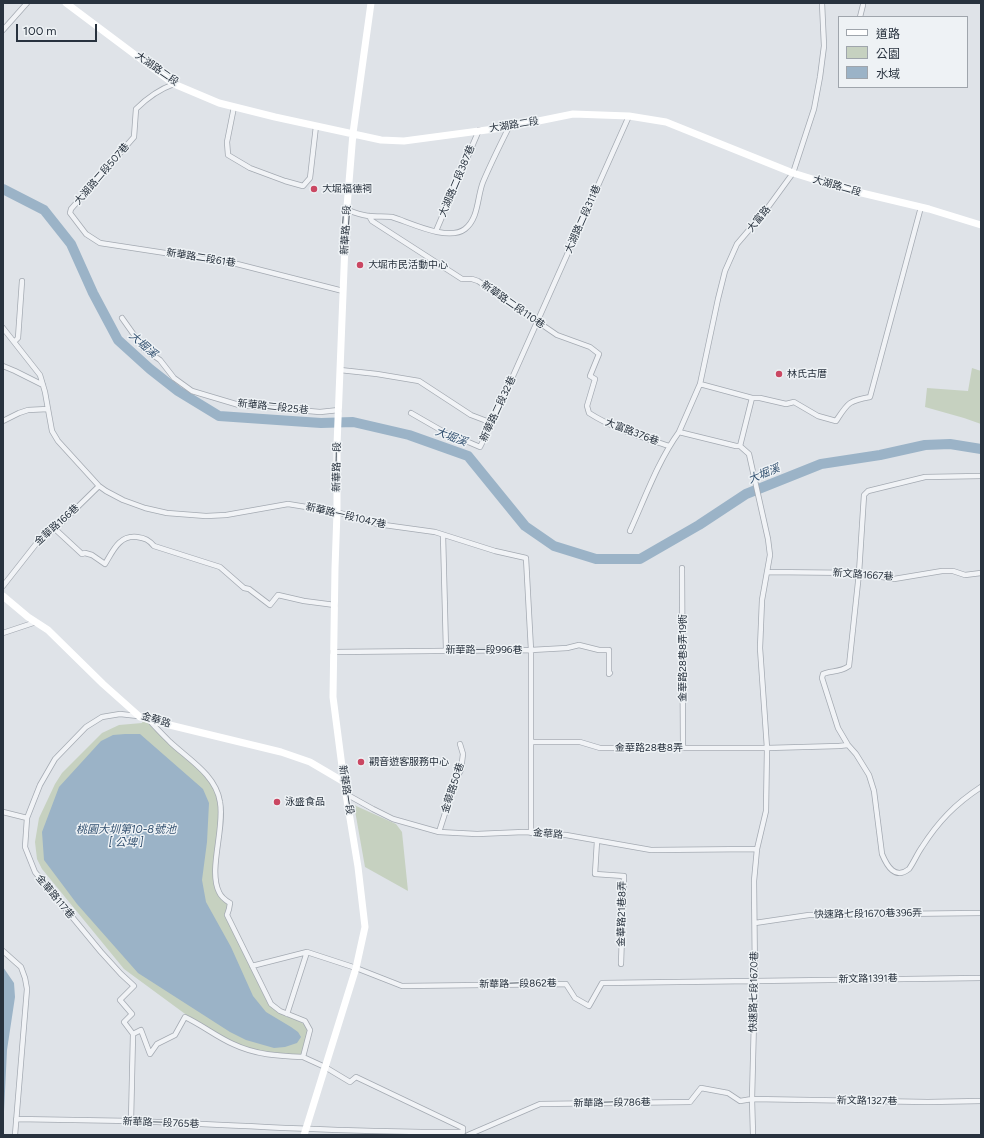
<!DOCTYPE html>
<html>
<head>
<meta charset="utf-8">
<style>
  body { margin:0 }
  #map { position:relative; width:984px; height:1138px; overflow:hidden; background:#dfe3e8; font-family:Figtree,"Noto Sans TC",sans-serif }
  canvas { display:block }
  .frame { position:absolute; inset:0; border:4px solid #28323e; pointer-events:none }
  .legend { position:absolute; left:838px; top:16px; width:130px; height:72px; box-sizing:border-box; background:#eef2f5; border:1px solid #9fa5ac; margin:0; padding:5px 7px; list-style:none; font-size:12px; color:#28323e }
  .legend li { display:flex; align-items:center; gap:8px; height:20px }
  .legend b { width:20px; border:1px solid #9fa5ac }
  .scale { position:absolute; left:16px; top:24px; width:81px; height:18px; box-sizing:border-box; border:2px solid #28323e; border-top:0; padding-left:5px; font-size:12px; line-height:14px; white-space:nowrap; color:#28323e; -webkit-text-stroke:3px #eef2f5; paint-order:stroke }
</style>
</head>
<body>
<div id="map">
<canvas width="984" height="1138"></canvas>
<div class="frame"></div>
<ul class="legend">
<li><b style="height:5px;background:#fff"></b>道路</li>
<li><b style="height:11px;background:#c6d1c0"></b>公園</li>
<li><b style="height:11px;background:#9bb3c7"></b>水域</li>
</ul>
<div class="scale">100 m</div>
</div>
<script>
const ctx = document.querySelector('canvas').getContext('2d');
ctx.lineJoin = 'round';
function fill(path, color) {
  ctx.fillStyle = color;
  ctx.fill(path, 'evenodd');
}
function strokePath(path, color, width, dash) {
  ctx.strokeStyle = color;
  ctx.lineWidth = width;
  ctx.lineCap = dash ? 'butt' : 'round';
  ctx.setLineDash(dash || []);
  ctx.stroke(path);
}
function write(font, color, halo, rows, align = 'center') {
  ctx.font = font + ' Figtree,"Noto Sans TC",sans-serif';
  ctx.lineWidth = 3;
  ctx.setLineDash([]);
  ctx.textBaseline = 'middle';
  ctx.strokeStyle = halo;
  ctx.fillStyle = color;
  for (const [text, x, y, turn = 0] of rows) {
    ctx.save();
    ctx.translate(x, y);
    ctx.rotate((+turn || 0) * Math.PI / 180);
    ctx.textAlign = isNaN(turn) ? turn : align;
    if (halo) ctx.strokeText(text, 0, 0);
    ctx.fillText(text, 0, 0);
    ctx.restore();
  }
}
const green = new Path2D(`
  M 972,368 L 981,371 L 981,424 L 964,418 L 925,407 L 927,388 L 968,391 Z
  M 144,718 L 203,772 L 213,784 L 220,802 L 216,885 L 229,903 L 226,915 L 271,1004 L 307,1026 L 311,1032 L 304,1057 L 262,1053 L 232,1043 L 192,1019 L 124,969 L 42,869 L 37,859 L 35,842 L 39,818 L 55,784 L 62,773 L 102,733 L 119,725 L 142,723 Z
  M 354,805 L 396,824 L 402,832 L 408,891 L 365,867 Z`);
const water = new Path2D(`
  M 125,734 L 140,734 L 203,789 L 209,803 L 207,842 L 202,880 L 206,902 L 231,947 L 253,996 L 266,1012 L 291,1027 L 298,1032 L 301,1037 L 297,1043 L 285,1047 L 274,1048 L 246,1040 L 230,1032 L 138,973 L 77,904 L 44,860 L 42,832 L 59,787 L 101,741 L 113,735 Z
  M 3,967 L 14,983 L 15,997 L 7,1050 L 3,1132 Z`);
const river = new Path2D(`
  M 3,189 L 44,210 L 71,244 L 93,293 L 118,340 L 150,369 L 178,391 L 219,416 L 321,423 L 353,422 L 409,435 L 468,456 L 525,526 L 554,546 L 596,559 L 640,559 L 699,525 L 746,494 L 821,464 L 880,455 L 925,445 L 950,444 L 981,449`);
const street = new Path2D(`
  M 860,17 L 863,5
  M 3,30 L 27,3
  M 174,84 C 160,89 147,98 136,109 L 134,137 L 71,209 L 70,213 L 86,234 L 100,243 L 237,264 L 343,291
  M 234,107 L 227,142 L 228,155 L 250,168 L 285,181 L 303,186 L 310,178 L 316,126
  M 347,210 C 354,212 363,216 370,216 C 377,217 385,216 392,217 C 409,222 448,242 465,229 C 479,218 477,197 483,182 C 491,163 500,145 509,127
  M 369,216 L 372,221 L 462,279 L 472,279 L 478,281 L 557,335 L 590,347 L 599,354 L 590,376 L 595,379 L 587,406 L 589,413 C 614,429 642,437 669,446
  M 436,231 L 479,130
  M 122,318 L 144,349 L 160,360 L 174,378 L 192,391 L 239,405 L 320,412 L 339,410
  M 3,328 L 40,375 L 45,392 L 48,409 L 52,431 L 58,441 L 99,486 L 106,491 L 123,500 L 145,508 L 167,513 L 206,516 L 226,515 L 288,504 L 337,512 L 377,524 L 435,532 L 495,551 L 526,558 L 531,650 L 531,833
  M 14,342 L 18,338 L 22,281
  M 3,366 L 15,371 L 43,385
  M 340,370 L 377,374 L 419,381 L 471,415 L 492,423
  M 700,384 L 752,398 L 740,446
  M 752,398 L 760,398 L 786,404 L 794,402 L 818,416 L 836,421 C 848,403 848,401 870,397 L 921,207
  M 411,413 L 458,440 L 466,441 L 480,447 L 492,423 L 629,116
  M 3,421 L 19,413 L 28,410 L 48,409
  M 679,432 L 700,384 L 718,299 L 725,271 L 737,244 L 766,210 L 793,173 L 814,109 L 820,77 L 824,46 L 822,3
  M 981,476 L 925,477 L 868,491 L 864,495 L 859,573 L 849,666 C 839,673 831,670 823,674 L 822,678 L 838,728 L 848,745 L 856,754 L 869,775 L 874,791 L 882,854 C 887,866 895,880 909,869 C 914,862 917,854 922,847 C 938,822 955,804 981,787
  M 55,529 L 82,554 L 85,553 L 92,555 L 105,564 C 113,551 119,535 137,537 C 145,538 149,540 154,546 L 220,567 L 244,588 L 249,589 L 270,605 L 278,595 L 304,601 L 335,605
  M 630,531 C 645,498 658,461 679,432 L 736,446 L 740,446 L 749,454 L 768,539 L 770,555 L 762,600 L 760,648 L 767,748 L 766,811 L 757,849 L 754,881 L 755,980 L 752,1099 L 753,1135
  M 443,535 L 446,650
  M 682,568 L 683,748
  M 767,572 L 859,573 L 894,579 L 942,571 L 953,571 L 965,575 L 981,573
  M 3,586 L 36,544 L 44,536 L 55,529 L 99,486
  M 3,633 L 36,622
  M 333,652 L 531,650 L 567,648 L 579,645 L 599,650 L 609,650 L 609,674 L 610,673
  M 149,720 C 156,728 163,735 170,742 C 188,759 216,775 220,802 C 225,828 208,870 219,892 C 221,897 225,900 230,903 L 229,909 L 227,915 L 271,1004 L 280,1011 L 305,1021 L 310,1030 L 303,1057 L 325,1067 L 350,1082 L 356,1077 L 463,1128 L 463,1132
  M 531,742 L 580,742 L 600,748 L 767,748 L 839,746 L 848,745
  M 346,794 L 373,809 L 393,819 L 439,832 L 477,834 L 524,832 L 566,835 L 651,850 L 757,849
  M 3,812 L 27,818
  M 439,832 L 456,779 L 461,770 L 463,754 L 460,744
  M 597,841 L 595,874 L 624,876 L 621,964
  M 755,923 L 809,915 L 981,913
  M 3,951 L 21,967 L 25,978 L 27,989 L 15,1135
  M 252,966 L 307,952 L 356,968 L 402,986 L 566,984 L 575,998 L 589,1006 L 602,983 L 981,978
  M 287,1014 L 307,952
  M 133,1034 L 124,1022 L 132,1014 L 120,1000 L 134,986 L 121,974 L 101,952 L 35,872 L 25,847 L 27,818 L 40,785 L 55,759 L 86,727 L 102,717 L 120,714 L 138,716
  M 16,1119 C 55,1120 93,1120 132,1121 C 242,1125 352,1133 463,1132
  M 131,1121 L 133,1034 L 141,1030 L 150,1054 L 157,1044 L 175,1035 L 185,1017 C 202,1025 217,1037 233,1044 C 256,1055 279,1056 303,1057
  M 468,1135 L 540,1104 L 690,1102 L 701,1088 L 728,1093 L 740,1101 L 752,1099 L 928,1102 L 981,1101`);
const secondary = new Path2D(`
  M 66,3 L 174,84 L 219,103 L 275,117 L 381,140 L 404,141 L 509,127 L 573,114 L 629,116 L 666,122 L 793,173 L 845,189 L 929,209 L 981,225
  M 3,596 L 28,617 L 48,630 L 103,684 L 140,717 L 149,720 L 281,752 L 310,762 L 344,782
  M 304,1135 L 356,968 L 365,927 L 358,867 L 344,782 L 333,697 L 335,568 L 337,512 L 337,445 L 346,219 L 353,133 L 371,3`);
const markers = [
  [314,189,4,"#ca4762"],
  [360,265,4,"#ca4762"],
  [779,374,4,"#ca4762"],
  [361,762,4,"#ca4762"],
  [277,802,4,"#ca4762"]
];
const streetNames = [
  ["大湖路二段",157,69,35],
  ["大湖路二段",514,125,-9],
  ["大湖路二段507巷",102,174,-49],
  ["大湖路二段387巷",457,181,-67],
  ["大湖路二段",837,186,16],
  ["大湖路二段311巷",583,219,-66],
  ["大富路",759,219,-51],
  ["新華路二段",346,230,-87],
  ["新華路二段61巷",201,258,9],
  ["新華路二段110巷",513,305,35],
  ["新華路二段25巷",273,407,6],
  ["新華路二段32巷",498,409,-65],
  ["大富路376巷",632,432,21],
  ["新華路一段",337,467,-89],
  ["新華路一段1047巷",346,516,13],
  ["金華路166巷",57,525,-42],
  ["新文路1667巷",863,575,4],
  ["新華路一段996巷",484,650],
  ["金華路28巷8弄19衖",683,658,-90],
  ["金華路",156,720,17],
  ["金華路28巷8弄",649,748],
  ["金華路50巷",453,788,-72],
  ["新華路一段",346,790,81],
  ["金華路",548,834,5],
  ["金華路117巷",55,897,50],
  ["金華路21巷8弄",622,914,-89],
  ["快速路七段1670巷396弄",868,914,-1],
  ["新文路1391巷",868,979,-1],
  ["新華路一段862巷",518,984,-1],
  ["快速路七段1670巷",754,992,-89],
  ["新文路1327巷",867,1101,1],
  ["新華路一段786巷",612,1103,-1],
  ["新華路一段765巷",161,1123,2]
];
const poiNames = [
  ["大堀福德祠",322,189],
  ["大堀市民活動中心",368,265],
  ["林氏古厝",787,374],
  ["觀音遊客服務中心",369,762],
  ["泳盛食品",285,802]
];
const waterNames = [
  ["大堀溪",143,345,41],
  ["大堀溪",451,437,20],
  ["大堀溪",764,474,-22],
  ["桃園大圳第10-8號池",126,830],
  ["[ 公埤 ]",126,843]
];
fill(green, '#c6d1c0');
fill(water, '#9bb3c7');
strokePath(river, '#9bb3c7', 10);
strokePath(street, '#a4aab2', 6);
strokePath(street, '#f1f3f6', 4.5);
strokePath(secondary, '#fff', 7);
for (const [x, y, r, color] of markers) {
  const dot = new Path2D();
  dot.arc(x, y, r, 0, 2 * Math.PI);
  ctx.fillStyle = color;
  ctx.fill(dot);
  strokePath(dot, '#eef2f5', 1.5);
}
write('10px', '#28323e', '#eef2f5', streetNames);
write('10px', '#28323e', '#eef2f5', poiNames, 'left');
write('italic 11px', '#345271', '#eef2f5', waterNames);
</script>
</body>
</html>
